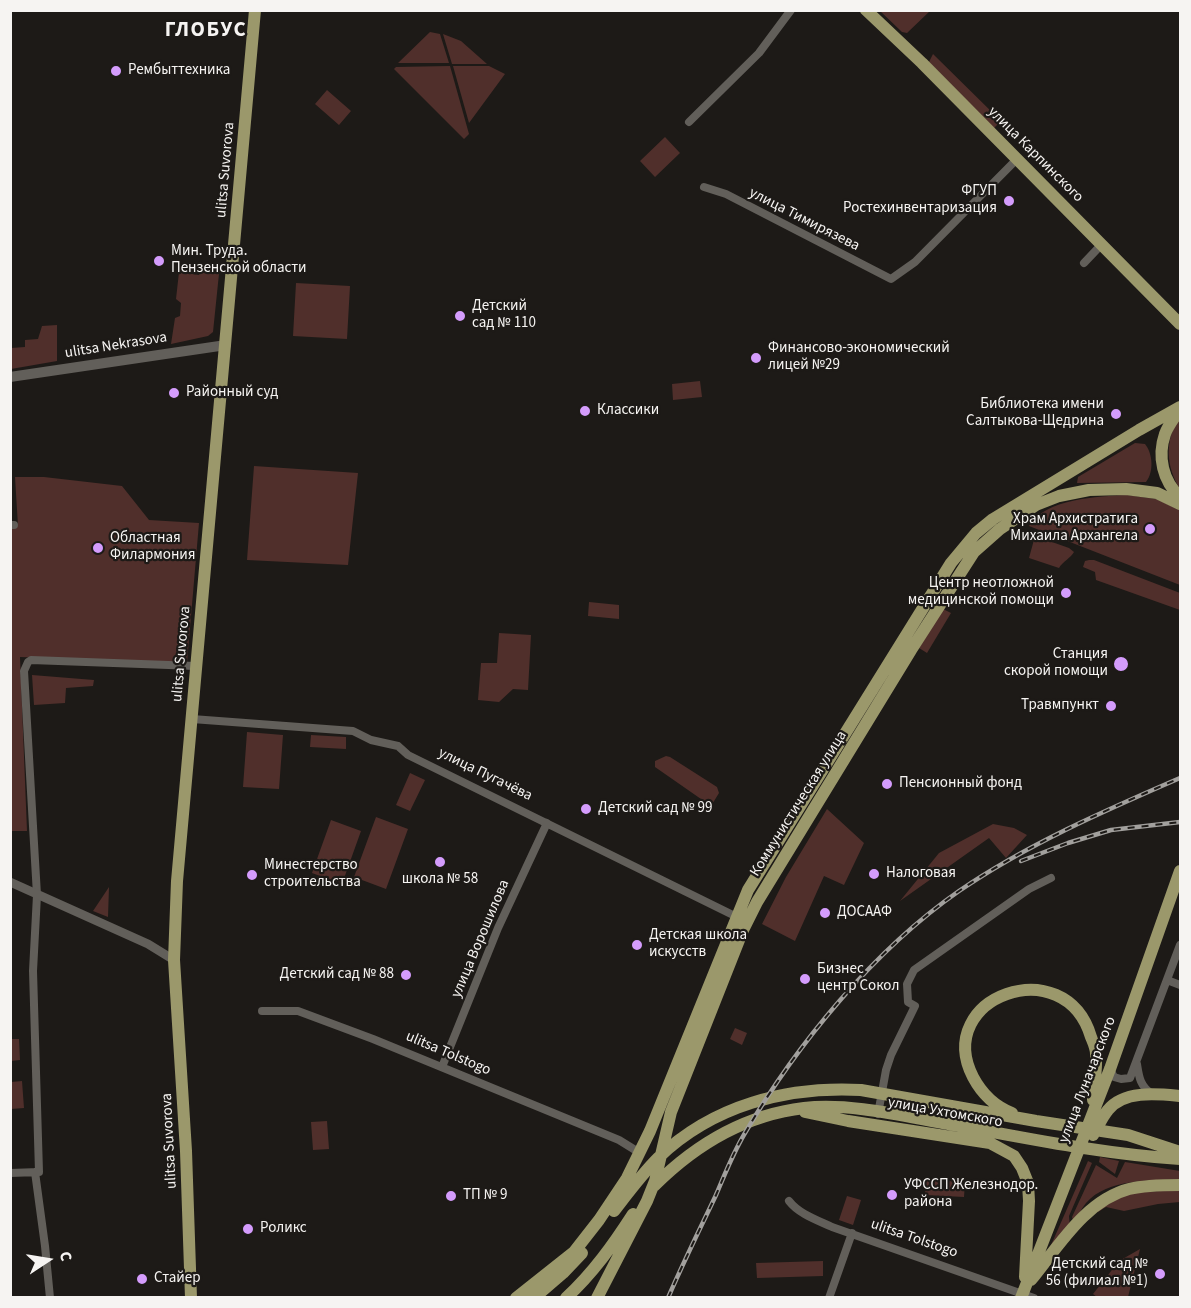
<!DOCTYPE html>
<html>
<head>
<meta charset="utf-8">
<style>
  body { margin:0 }
  #map { position:relative; width:1191px; height:1308px; overflow:hidden; background:#1d1a17; font-family:"Source Sans 3",sans-serif }
  canvas { display:block }
  .frame { position:absolute; inset:0; border:12px solid #f6f4f2; pointer-events:none }
  .north { position:absolute; left:18px; top:1230px; width:60px; height:60px; -webkit-text-stroke:4px #1d1a17; paint-order:stroke; rotate:78deg; font-size:16px; font-weight:700; line-height:24px; text-align:center; color:#f6f4f2 }
  .north::after { content:''; display:block; margin:auto; width:21px; height:27px; background:#f6f4f2; clip-path:polygon(50% 0,100% 100%,50% 72%,0 100%) }
</style>
</head>
<body>
<div id="map">
<canvas width="1191" height="1308"></canvas>
<div class="frame"></div>
<div class="north">С</div>
</div>
<script>
const ctx = document.querySelector('canvas').getContext('2d');
ctx.lineJoin = 'round';
function fill(path, color) {
  ctx.fillStyle = color;
  ctx.fill(path, 'evenodd');
}
function strokePath(path, color, width, dash) {
  ctx.strokeStyle = color;
  ctx.lineWidth = width;
  ctx.lineCap = dash ? 'butt' : 'round';
  ctx.setLineDash(dash || []);
  ctx.stroke(path);
}
function write(font, color, halo, rows, align = 'center') {
  ctx.font = font + ' "Source Sans 3",sans-serif';
  ctx.lineWidth = 4.5;
  ctx.setLineDash([]);
  ctx.textBaseline = 'middle';
  ctx.strokeStyle = halo;
  ctx.fillStyle = color;
  for (const [text, x, y, turn = 0] of rows) {
    ctx.save();
    ctx.translate(x, y);
    ctx.rotate((+turn || 0) * Math.PI / 180);
    ctx.textAlign = isNaN(turn) ? turn : align;
    if (halo) ctx.strokeText(text, 0, 0);
    ctx.fillText(text, 0, 0);
    ctx.restore();
  }
}
const green = new Path2D(`
  M 880,11 L 930,11 L 907,33 L 902,32 Z
  M 430,32 L 440,34 L 449,63 L 398,63 Z
  M 443,34 L 461,41 L 487,64 L 452,64 Z
  M 933,54 L 1001,121 L 994,128 L 929,62 Z
  M 450,66 L 469,134 L 464,139 L 394,69 L 396,67 Z
  M 453,66 L 489,66 L 505,74 L 469,123 Z
  M 327,90 L 351,111 L 339,125 L 315,104 Z
  M 665,137 L 680,153 L 655,177 L 640,161 Z
  M 200,263 L 220,264 L 213,332 L 208,336 L 171,344 L 175,318 L 180,316 L 181,303 L 176,299 L 179,272 L 199,275 Z
  M 296,283 L 350,286 L 347,339 L 293,336 Z
  M 57,325 L 57,361 L 11,369 L 11,348 L 25,347 L 25,340 L 38,339 L 42,326 Z
  M 700,381 L 702,397 L 673,400 L 672,384 Z
  M 1180,418 L 1180,489 C 1166,467 1164,439 1180,418 Z
  M 1135,443 L 1145,444 C 1153,454 1154,472 1146,482 L 1077,483 L 1078,477 Z
  M 254,466 L 358,473 L 348,565 L 247,560 Z
  M 15,477 L 44,477 L 122,486 L 149,520 L 199,523 L 187,663 L 20,657 L 27,831 L 11,831 L 10,527 L 18,526 Z
  M 1127,495 L 1156,499 L 1180,510 L 1180,585 L 1029,526 C 1044,499 1099,496 1127,495 Z
  M 1035,536 L 1069,548 L 1074,552 C 1071,558 1063,561 1059,568 L 1029,558 Z
  M 1089,560 L 1094,560 L 1180,593 L 1180,610 L 1096,580 L 1095,572 L 1083,567 L 1085,561 Z
  M 589,602 L 619,605 L 619,619 L 588,616 Z
  M 943,609 L 951,613 L 927,653 L 919,648 Z
  M 499,633 L 531,635 L 528,690 L 513,689 L 499,702 L 478,700 L 481,663 L 497,663 Z
  M 32,675 L 94,680 L 93,686 L 66,688 L 65,703 L 34,705 Z
  M 247,732 L 283,735 L 279,789 L 243,787 Z
  M 311,735 L 346,737 L 346,749 L 310,747 Z
  M 666,756 L 670,757 L 717,787 L 719,793 L 711,806 L 655,767 L 655,761 Z
  M 410,773 L 425,780 L 410,811 L 396,805 Z
  M 827,809 L 864,843 L 844,885 L 824,876 L 795,941 L 762,924 L 786,877 Z
  M 376,817 L 408,829 L 386,889 L 354,877 Z
  M 331,820 L 361,831 L 342,884 L 312,873 Z
  M 993,824 L 1014,828 L 1027,835 L 1006,858 L 989,838 L 900,901 L 939,853 Z
  M 109,887 L 108,917 L 93,911 Z
  M 735,1028 L 747,1033 L 742,1045 L 730,1039 Z
  M 10,1039 L 19,1039 L 20,1060 L 11,1061 Z
  M 22,1081 L 24,1108 L 11,1109 L 11,1082 Z
  M 327,1121 L 329,1149 L 313,1150 L 311,1122 Z
  M 1100,1157 L 1119,1161 L 1115,1174 L 1099,1162 Z
  M 1088,1161 L 1092,1163 L 1069,1216 L 1070,1228 L 1048,1252 Z
  M 1125,1162 L 1180,1171 L 1180,1179 C 1151,1181 1108,1178 1086,1203 C 1081,1209 1078,1216 1074,1223 L 1072,1217 L 1096,1165 L 1117,1178 Z
  M 926,1180 L 965,1182 L 964,1197 L 925,1195 Z
  M 1180,1190 L 1180,1202 L 1158,1204 L 1124,1211 L 1106,1207 L 1098,1212 L 1095,1209 L 1117,1196 L 1141,1192 Z
  M 847,1196 L 861,1200 L 853,1225 L 839,1220 Z
  M 1140,1249 L 1128,1297 L 1097,1297 L 1093,1294 L 1119,1261 Z
  M 823,1261 L 823,1276 L 757,1278 L 756,1263 Z`);
const minor = new Path2D(`
  M 689,122 L 759,53 L 791,10
  M 704,187 L 726,194 L 891,279 L 915,262 L 1017,159
  M 1084,263 L 1102,244
  M 10,525 L 14,525
  M 192,719 L 353,731 L 371,740 L 398,746 L 408,755 L 737,917
  M 1167,980 L 1180,985
  M 262,1011 L 298,1011 L 373,1039 L 619,1140 L 640,1153
  M 1137,1064 C 1139,1077 1140,1086 1152,1094
  M 442,1067 L 498,928 L 547,823
  M 1110,1069 L 1114,1077 L 1121,1079 L 1130,1078 L 1180,945
  M 878,1114 L 886,1070 L 891,1055 L 915,1006 L 908,1002 L 907,984 L 914,970 L 1029,889 L 1051,878
  M 35,1172 L 45,1246 L 50,1298
  M 10,1173 L 39,1172 L 33,971 L 37,895 L 24,671 L 28,662 L 31,660 L 196,666
  M 789,1201 C 799,1214 817,1220 832,1227 L 1034,1298
  M 829,1298 L 852,1233`);
const tertiary = new Path2D(`
  M 10,882 L 148,944 L 174,960`);
const secondary = new Path2D(`
  M 10,377 L 226,345`);
const primary = new Path2D(`
  M 866,10 L 922,63 L 1180,324
  M 1180,409 C 1175,417 1168,425 1165,434 C 1157,457 1163,481 1180,497
  M 805,1112 L 848,1121 L 990,1143 L 1014,1156 L 1022,1168 L 1028,1183 L 1029,1201 L 1025,1277
  M 1012,1113 C 994,1106 982,1094 973,1077 C 932,997 1065,949 1091,1037 C 1093,1042 1096,1048 1096,1054 C 1097,1069 1094,1085 1093,1100
  M 1093,1135 C 1098,1127 1102,1117 1108,1110 C 1124,1090 1158,1094 1180,1096
  M 654,1186 C 695,1145 745,1115 804,1108 C 848,1103 899,1115 943,1123 C 1022,1137 1100,1154 1180,1159
  M 614,1211 C 628,1193 642,1174 658,1158 C 713,1105 787,1086 861,1090 L 1036,1121 L 1128,1135 L 1180,1152
  M 1031,1280 C 1058,1247 1086,1200 1129,1189 C 1145,1185 1164,1185 1180,1185
  M 191,1298 L 186,1151 L 174,960 L 177,881 L 255,10
  M 516,1298 L 574,1252 L 599,1220 L 627,1178 L 650,1131 L 748,890 L 951,563 L 976,533 L 993,519 L 1139,430 L 1180,407
  M 534,1298 L 563,1273 L 582,1253
  M 566,1298 C 593,1273 613,1245 633,1214
  M 597,1298 L 647,1201 L 655,1181 L 671,1112 L 743,930 L 757,902 L 911,650 L 974,552 L 1000,529 L 1036,505 L 1059,496 L 1089,490 L 1126,489 L 1157,493 L 1180,504
  M 1021,1298 L 1110,1069 L 1180,871`);
const rail = new Path2D(`
  M 1021,861 L 1068,843 L 1111,830 L 1180,822
  M 668,1298 C 683,1263 700,1229 716,1195 C 725,1174 733,1153 745,1133 C 797,1044 874,950 959,891 C 1028,844 1104,811 1180,778`);
const markers = [
  [116,71,6,"#d49cfc"],
  [1009,201,6,"#d49cfc"],
  [159,261,6,"#d49cfc"],
  [460,316,6,"#d49cfc"],
  [756,358,6,"#d49cfc"],
  [174,393,6,"#d49cfc"],
  [585,411,6,"#d49cfc"],
  [1116,414,6,"#d49cfc"],
  [1150,529,6,"#d49cfc"],
  [98,548,6,"#d49cfc"],
  [1066,593,6,"#d49cfc"],
  [1121,664,8,"#d49cfc"],
  [1111,706,6,"#d49cfc"],
  [887,784,6,"#d49cfc"],
  [586,809,6,"#d49cfc"],
  [440,862,6,"#d49cfc"],
  [874,874,6,"#d49cfc"],
  [252,875,6,"#d49cfc"],
  [825,913,6,"#d49cfc"],
  [637,945,6,"#d49cfc"],
  [406,975,6,"#d49cfc"],
  [805,979,6,"#d49cfc"],
  [892,1195,6,"#d49cfc"],
  [451,1196,6,"#d49cfc"],
  [248,1229,6,"#d49cfc"],
  [1160,1274,6,"#d49cfc"],
  [142,1279,6,"#d49cfc"]
];
const poiNames = [
  ["Рембыттехника",128,71],
  ["ФГУП",997,192,"right"],
  ["Ростехинвентаризация",997,209,"right"],
  ["Мин. Труда.",171,252],
  ["Пензенской области",171,269],
  ["Детский",472,307],
  ["сад № 110",472,324],
  ["Финансово-экономический",768,349],
  ["лицей №29",768,366],
  ["Районный суд",186,393],
  ["Библиотека имени",1104,405,"right"],
  ["Салтыкова-Щедрина",1104,422,"right"],
  ["Классики",597,411],
  ["Храм Архистратига",1138,520,"right"],
  ["Михаила Архангела",1138,537,"right"],
  ["Областная",110,539],
  ["Филармония",110,556],
  ["Центр неотложной",1054,584,"right"],
  ["медицинской помощи",1054,601,"right"],
  ["Станция",1108,655,"right"],
  ["скорой помощи",1108,672,"right"],
  ["Травмпункт",1099,706,"right"],
  ["Пенсионный фонд",899,784],
  ["Детский сад № 99",598,809],
  ["Минестерство",264,866],
  ["строительства",264,883],
  ["Налоговая",886,874],
  ["школа № 58",440,880,"center"],
  ["ДОСААФ",837,913],
  ["Детская школа",649,936],
  ["искусств",649,953],
  ["Бизнес",817,970],
  ["центр Сокол",817,987],
  ["Детский сад № 88",394,975,"right"],
  ["УФССП Железнодор.",904,1186],
  ["района",904,1203],
  ["ТП № 9",463,1196],
  ["Роликс",260,1229],
  ["Детский сад №",1148,1265,"right"],
  ["56 (филиал №1)",1148,1282,"right"],
  ["Стайер",154,1279]
];
const streetNames = [
  ["улица Карпинского",1035,155,45],
  ["ulitsa Suvorova",226,170,-85],
  ["улица Тимирязева",804,220,27],
  ["ulitsa Nekrasova",116,346,-9],
  ["ulitsa Suvorova",182,654,-85],
  ["улица Пугачёва",485,775,26],
  ["Коммунистическая улица",799,804,-58],
  ["улица Ворошилова",481,939,-67],
  ["ulitsa Tolstogo",448,1054,23],
  ["улица Луначарского",1088,1080,-69],
  ["улица Ухтомского",945,1113,10],
  ["ulitsa Suvorova",170,1141,-93],
  ["ulitsa Tolstogo",914,1239,19]
];
const districtNames = [
  ["ГЛОБУС",206,31]
];
fill(green, '#502f2b');
strokePath(minor, '#625f5a', 8);
strokePath(tertiary, '#625f5a', 9);
strokePath(secondary, '#625f5a', 10);
strokePath(primary, '#9b986b', 12);
strokePath(rail, '#a2a09d', 4.5);
strokePath(rail, '#1d1a17', 2, [7]);
for (const [x, y, r, color] of markers) {
  const dot = new Path2D();
  dot.arc(x, y, r, 0, 2 * Math.PI);
  ctx.fillStyle = color;
  ctx.fill(dot);
  strokePath(dot, '#1d1a17', 2);
}
write('15px', '#f6f4f2', '#1d1a17', poiNames, 'left');
write('15px', '#f6f4f2', '#1d1a17', streetNames);
ctx.letterSpacing = '1.5px';
write('bold 21px', '#f6f4f2', '#1d1a17', districtNames);
ctx.letterSpacing = '0px';
</script>
</body>
</html>
